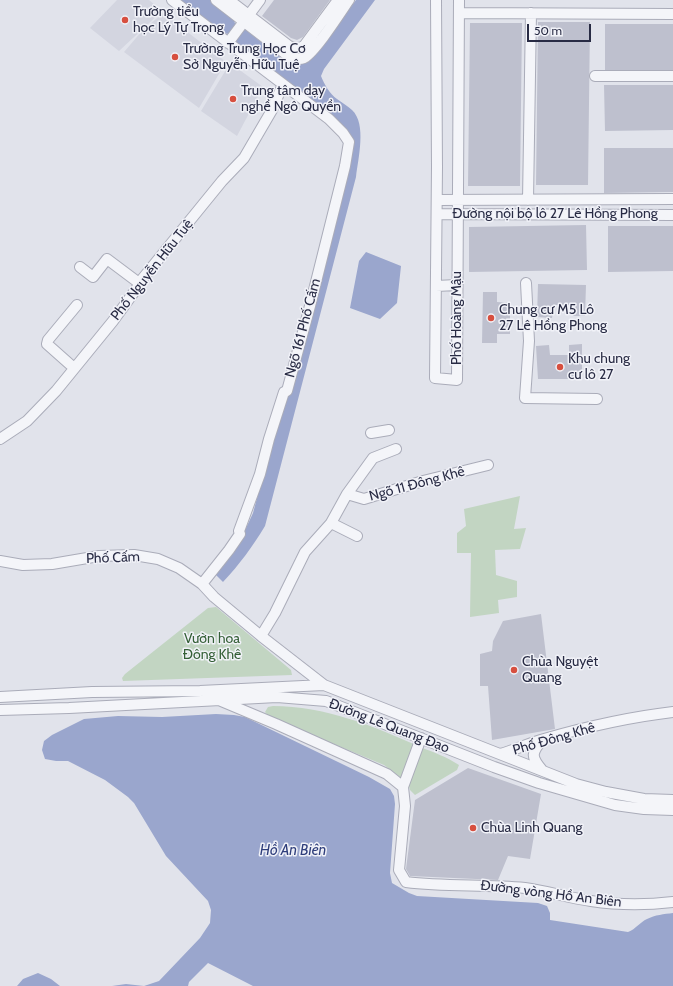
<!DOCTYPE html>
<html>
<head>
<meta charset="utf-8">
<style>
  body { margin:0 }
  #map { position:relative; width:673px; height:986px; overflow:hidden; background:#e1e3eb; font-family:Cabin,sans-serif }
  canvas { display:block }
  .scale { position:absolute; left:527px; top:24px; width:64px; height:18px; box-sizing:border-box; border:2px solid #282b44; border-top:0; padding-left:5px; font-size:12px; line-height:14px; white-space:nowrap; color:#282b44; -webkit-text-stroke:3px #f1f2f8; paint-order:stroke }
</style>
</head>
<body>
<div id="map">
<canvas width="673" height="986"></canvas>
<div class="scale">50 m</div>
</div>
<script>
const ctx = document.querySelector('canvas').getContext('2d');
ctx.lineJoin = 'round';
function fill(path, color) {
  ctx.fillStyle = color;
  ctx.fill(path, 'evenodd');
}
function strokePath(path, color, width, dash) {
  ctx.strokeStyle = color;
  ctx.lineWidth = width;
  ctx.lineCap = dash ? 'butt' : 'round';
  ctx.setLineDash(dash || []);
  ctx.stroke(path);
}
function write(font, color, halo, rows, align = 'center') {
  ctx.font = font + ' Cabin,sans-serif';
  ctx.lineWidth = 3;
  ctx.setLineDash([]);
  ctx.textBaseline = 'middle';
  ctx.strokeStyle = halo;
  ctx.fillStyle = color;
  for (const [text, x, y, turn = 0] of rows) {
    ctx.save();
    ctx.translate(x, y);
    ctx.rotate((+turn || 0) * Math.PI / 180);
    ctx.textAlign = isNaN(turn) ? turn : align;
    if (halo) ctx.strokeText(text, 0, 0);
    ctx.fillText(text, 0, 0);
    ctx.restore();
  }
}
const built = new Path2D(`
  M 117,0 L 149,0 L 162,11 L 119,51 L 90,28 Z
  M 163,13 L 226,62 L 199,108 L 124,52 L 142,31 Z
  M 230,63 L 263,87 L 237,136 L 201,111 Z`);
const green = new Path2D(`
  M 520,496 L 514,529 L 526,528 L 520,549 L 495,550 L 496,575 L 517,581 L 517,597 L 498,600 L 499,613 L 470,617 L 471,553 L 457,553 L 457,533 L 466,526 L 464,509 Z
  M 216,607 L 291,670 L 292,675 L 123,681 L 122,678 L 125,674 L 208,608 Z
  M 273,706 C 325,706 374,726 420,747 C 433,752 447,757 459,765 L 457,770 L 452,773 L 415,795 L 410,790 L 408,783 L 384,765 L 269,717 L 265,712 L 268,707 Z`);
const water = new Path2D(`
  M 179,0 L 210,0 L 233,18 L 236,26 L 229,34 L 221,33 Z
  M 356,0 L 375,0 L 324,69 L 321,76 C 324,84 330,94 337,99 C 342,103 348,106 352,110 C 367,124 358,159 356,177 L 265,526 C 253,546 239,565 223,582 L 215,574 C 232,553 242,538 253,513 L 295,357 L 347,138 L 345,128 L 328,111 L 238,46 C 234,39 238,36 242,30 L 246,30 L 285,61 L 298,65 L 303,63 L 318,51 Z
  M 366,252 L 401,266 L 397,303 L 380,319 L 350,308 L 359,261 Z
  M 216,714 L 234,715 L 245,717 L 369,777 L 390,789 L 394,796 L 395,804 L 390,873 L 392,883 L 409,893 L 417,896 L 538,903 L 547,906 L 550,913 L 550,920 L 628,932 C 636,929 640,922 647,919 C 655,915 664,914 673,913 L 673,986 L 253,986 L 208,963 L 189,982 L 188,986 L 112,986 L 126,984 L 144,986 L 159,981 L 200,938 L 210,923 L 211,910 L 208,901 L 166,856 L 134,803 L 128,797 L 105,780 L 68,761 L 56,761 L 45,759 L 42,750 L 44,741 L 52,735 L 84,719 L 118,716 L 162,717 Z
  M 38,973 L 51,979 L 60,986 L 17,986 L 23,979 Z`);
const building = new Path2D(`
  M 274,0 L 330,0 L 303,37 L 297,40 L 291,38 L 262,16 Z
  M 538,22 L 590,22 L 588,185 L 536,185 Z
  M 470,23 L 522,23 L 520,186 L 468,186 Z
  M 605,24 L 673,24 L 673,70 L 605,70 Z
  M 604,85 L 673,85 L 673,130 L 605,131 Z
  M 604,148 L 673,148 L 673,192 L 604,193 Z
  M 586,225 L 587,270 L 469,272 L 469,227 Z
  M 608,226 L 673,226 L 673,271 L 608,272 Z
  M 538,284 L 586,285 L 585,316 L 573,316 L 573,305 L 554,305 L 552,318 L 537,317 Z
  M 483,292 L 497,292 L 497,302 L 510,303 L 510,334 L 497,334 L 497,343 L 482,343 Z
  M 582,344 L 582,379 L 538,379 L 536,346 L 549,345 L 550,355 L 569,355 L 569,345 Z
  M 541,614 L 555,729 L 492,740 L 488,686 L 480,686 L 480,654 L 492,651 L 493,641 L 503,621 Z
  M 468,768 L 541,794 L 530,859 L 508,856 L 498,880 L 410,876 L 406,869 L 415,800 Z`);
const minor = new Path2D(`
  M 172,0 L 329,119 L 343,133 L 349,142 L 345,166 L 310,306 L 287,391 L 284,392 L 269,439 L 260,474 L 239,531 L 240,534 L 229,550 L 202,584
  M 216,0 L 291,58 C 296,59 299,60 304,58 C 316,51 340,13 349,0
  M 229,0 L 289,46 C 295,48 298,49 304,46 L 338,0
  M 436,0 L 437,167 L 435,378 L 457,380 L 459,0
  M 459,13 L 673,14
  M 228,43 L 260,0
  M 595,76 L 673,76
  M 437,200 L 673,199
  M 528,200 L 531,13
  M 437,214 L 673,215
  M 80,267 L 93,277 L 107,259 L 139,283
  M 526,283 L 529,341 L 525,398 L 597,399
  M 436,286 L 457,285
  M 74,368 L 47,344 L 48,340 L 77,305
  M 371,433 L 389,430
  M 0,439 L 27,421 L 56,391 L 113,321 L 137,288 L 139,283 L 222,181 L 244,158 L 272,110 L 283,84
  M 347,494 L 364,499 L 423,481 L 488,465
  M 331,523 L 357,536
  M 0,561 L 23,565 L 52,564 L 99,556 L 134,555 L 158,559 L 179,568 L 202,584 L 214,597 L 261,636 L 324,685 L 576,784 L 606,792 L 644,799 L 673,800
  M 261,636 L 275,613 L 305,552 L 331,523 L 347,494 L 373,458 L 396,449
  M 0,697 L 92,692 L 200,691 L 324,685
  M 221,701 L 276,724 L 387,774 L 403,787
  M 0,710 L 69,708 L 277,697 L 326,701 L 494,767 L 539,783 L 615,805 L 644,809 L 673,810
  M 421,738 L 403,787 L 405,806 L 399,870 L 406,882 C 446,887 485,884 525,888 C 547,891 569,898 591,901 C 617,905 647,905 673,902
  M 500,754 C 515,750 529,743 544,739 C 586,727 630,717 673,712
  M 542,770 C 531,757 531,753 542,740`);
const markers = [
  [125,20,4,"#d74f3f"],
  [175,57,4,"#d74f3f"],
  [233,99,4,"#d74f3f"],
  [491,318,4,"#d74f3f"],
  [560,367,4,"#d74f3f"],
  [514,670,4,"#d74f3f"],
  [473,828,4,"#d74f3f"]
];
const poiNames = [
  ["Trường tiểu",133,12],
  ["học Lý Tự Trọng",133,28],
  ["Trường Trung Học Cơ",183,49],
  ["Sở Nguyễn Hữu Tuệ",183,65],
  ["Trung tâm dạy",241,91],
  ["nghề Ngô Quyền",241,107],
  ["Chung cư M5 Lô",499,310],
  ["27 Lê Hồng Phong",499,326],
  ["Khu chung",568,359],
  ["cư lô 27",568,375],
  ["Chùa Nguyệt",522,662],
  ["Quang",522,678],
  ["Chùa Linh Quang",481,828]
];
const streetNames = [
  ["Đường nội bộ lô 27 Lê Hồng Phong",555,214],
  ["Phố Nguyễn Hữu Tuệ",152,270,-52],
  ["Phố Hoàng Mậu",457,318,-90],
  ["Ngõ 161 Phố Cấm",303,328,-75],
  ["Ngõ 11 Đông Khê",417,484,-15],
  ["Phố Cấm",113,558,-2],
  ["Đường Lê Quang Đạo",389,726,21],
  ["Phố Đông Khê",554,739,-16],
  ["Đường vòng Hồ An Biên",551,894,7]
];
const parkNames = [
  ["Vườn hoa",212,639],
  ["Đông Khê",212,655]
];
const waterNames = [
  ["Hồ An Biên",293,851]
];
fill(built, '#d3d5e0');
fill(green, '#c2d5c2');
fill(water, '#9aa6cd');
fill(building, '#bec0ce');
strokePath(minor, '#aaacb9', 12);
strokePath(minor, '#f4f5f9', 10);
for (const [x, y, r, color] of markers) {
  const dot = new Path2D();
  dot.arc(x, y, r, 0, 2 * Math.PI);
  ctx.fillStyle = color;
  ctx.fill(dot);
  strokePath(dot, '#f1f2f8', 1.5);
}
write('14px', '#282b44', '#f1f2f8', poiNames, 'left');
write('14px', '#282b44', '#f1f2f8', streetNames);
write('14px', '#356037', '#f1f2f8', parkNames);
write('italic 15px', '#2f3e7b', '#f1f2f8', waterNames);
</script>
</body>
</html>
